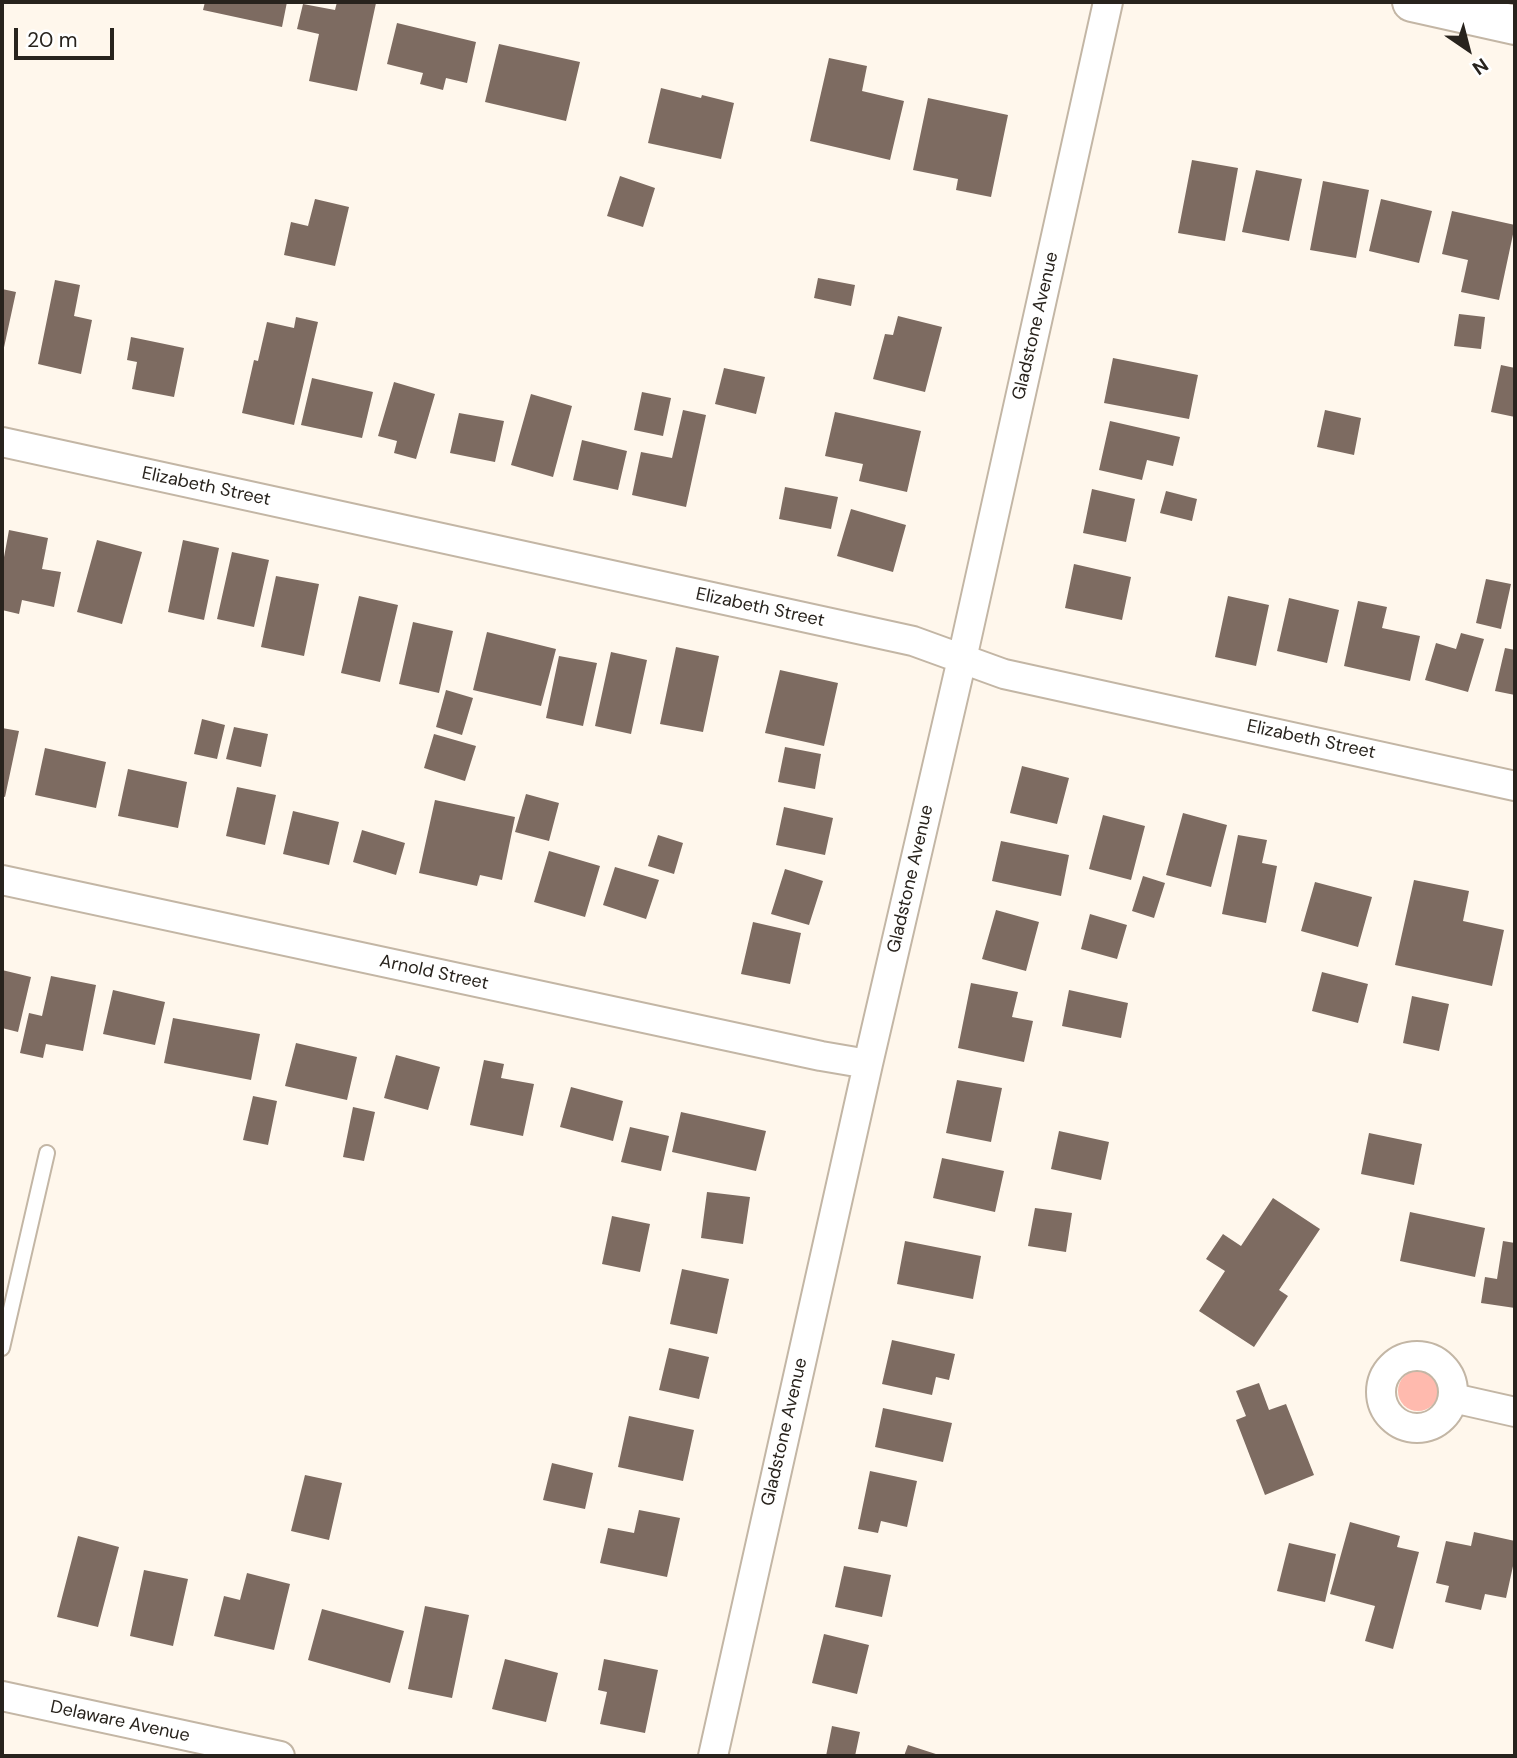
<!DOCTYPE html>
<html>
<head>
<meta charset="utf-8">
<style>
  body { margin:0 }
  #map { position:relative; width:1517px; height:1758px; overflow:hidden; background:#fff7ec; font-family:"DM Sans",sans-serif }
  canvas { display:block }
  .frame { position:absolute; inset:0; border:4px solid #28231d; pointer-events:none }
  .north { position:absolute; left:1433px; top:14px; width:70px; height:70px; -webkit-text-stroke:5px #fff; paint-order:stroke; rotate:145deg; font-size:19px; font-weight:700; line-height:28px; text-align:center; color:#28231d }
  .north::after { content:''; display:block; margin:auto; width:24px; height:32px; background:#28231d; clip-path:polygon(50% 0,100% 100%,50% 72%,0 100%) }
  .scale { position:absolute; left:14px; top:28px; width:100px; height:32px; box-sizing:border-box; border:4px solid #28231d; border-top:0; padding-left:9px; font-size:21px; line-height:24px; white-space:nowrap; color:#28231d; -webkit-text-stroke:5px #fff; paint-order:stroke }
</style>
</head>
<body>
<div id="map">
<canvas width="1517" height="1758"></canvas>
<div class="frame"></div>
<div class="north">N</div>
<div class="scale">20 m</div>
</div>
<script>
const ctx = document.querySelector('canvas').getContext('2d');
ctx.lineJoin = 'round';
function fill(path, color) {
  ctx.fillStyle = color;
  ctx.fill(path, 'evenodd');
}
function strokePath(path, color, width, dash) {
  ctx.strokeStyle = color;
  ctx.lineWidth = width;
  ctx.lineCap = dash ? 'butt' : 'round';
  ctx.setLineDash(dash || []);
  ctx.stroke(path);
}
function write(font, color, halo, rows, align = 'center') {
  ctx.font = font + ' "DM Sans",sans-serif';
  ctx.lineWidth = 6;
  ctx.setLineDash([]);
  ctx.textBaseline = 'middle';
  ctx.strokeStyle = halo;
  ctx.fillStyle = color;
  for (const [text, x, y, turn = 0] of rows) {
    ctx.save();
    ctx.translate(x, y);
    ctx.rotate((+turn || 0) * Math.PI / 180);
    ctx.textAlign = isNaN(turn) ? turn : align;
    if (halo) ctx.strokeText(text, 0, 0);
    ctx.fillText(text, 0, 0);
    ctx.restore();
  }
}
const green = new Path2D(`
  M1398 1391a20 20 0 1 1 40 0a20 20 0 1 1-40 0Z`);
const building = new Path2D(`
  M 205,2 L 287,2 L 282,27 L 203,10 Z
  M 337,2 L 368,2 L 376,3 L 357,91 L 309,81 L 319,34 L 297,29 L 303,4 L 335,10 Z
  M 397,23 L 476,42 L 467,83 L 446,78 L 443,90 L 420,84 L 423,73 L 387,64 Z
  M 499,44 L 580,62 L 566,121 L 485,102 Z
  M 829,58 L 867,66 L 862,91 L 904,101 L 890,160 L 810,141 Z
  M 661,88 L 701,98 L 702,95 L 734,103 L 721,159 L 648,143 Z
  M 928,98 L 1008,115 L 991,197 L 956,190 L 958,179 L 913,170 Z
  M 1192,160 L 1238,168 L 1225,241 L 1178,233 Z
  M 1256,170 L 1302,179 L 1289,241 L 1242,232 Z
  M 620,176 L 655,188 L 643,227 L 607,216 Z
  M 1323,181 L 1369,190 L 1356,258 L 1310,250 Z
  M 315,199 L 349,207 L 335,266 L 284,255 L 291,222 L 308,226 Z
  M 1381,199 L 1432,211 L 1419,263 L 1369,251 Z
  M 1452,211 L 1515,225 L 1499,300 L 1461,292 L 1468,260 L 1442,254 Z
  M 818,278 L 855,285 L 851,306 L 814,298 Z
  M 55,280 L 80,285 L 74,316 L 92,320 L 81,374 L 38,364 Z
  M 2,289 L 16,292 L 3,352 L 2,352 Z
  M 1459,314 L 1485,317 L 1481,349 L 1454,346 Z
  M 898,316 L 942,327 L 925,392 L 873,379 L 885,334 L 893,335 Z
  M 296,317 L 318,322 L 294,425 L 242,413 L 254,360 L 258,361 L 267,322 L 294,328 Z
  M 131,337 L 184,348 L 174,397 L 132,389 L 137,362 L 127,360 Z
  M 1113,358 L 1198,375 L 1189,419 L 1104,403 Z
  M 1501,365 L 1515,368 L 1515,417 L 1491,412 Z
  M 724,368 L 765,377 L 756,414 L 715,404 Z
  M 312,378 L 373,392 L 362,438 L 301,425 Z
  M 394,382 L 435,394 L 416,459 L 394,453 L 397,441 L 378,436 Z
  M 642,392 L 671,398 L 663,436 L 634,430 Z
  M 531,394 L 572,406 L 553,477 L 511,465 Z
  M 683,410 L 706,415 L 686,507 L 632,495 L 641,452 L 672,458 Z
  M 1325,410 L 1361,418 L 1354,455 L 1317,447 Z
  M 835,412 L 921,431 L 907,492 L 859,481 L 863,464 L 825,456 Z
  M 459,413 L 504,421 L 495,462 L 450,453 Z
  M 1110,421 L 1180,437 L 1173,466 L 1147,460 L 1142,480 L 1099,470 Z
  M 582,440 L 627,451 L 618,490 L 573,480 Z
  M 785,487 L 838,497 L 831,529 L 779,519 Z
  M 1092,489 L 1135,499 L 1126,542 L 1083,533 Z
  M 1166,491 L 1197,499 L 1192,521 L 1160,513 Z
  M 851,509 L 906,525 L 893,572 L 837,556 Z
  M 9,530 L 48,538 L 42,569 L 61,572 L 54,607 L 22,600 L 19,614 L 2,610 L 2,568 Z
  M 97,540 L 142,552 L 122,624 L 77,612 Z
  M 183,540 L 219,548 L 204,620 L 168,612 Z
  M 232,552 L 269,560 L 254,627 L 217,619 Z
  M 1074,564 L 1131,577 L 1122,620 L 1065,608 Z
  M 276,576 L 319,584 L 304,656 L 261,647 Z
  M 1486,579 L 1511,584 L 1501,629 L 1476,623 Z
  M 359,596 L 398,605 L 380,682 L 341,673 Z
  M 1228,596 L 1269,605 L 1256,666 L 1215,657 Z
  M 1289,598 L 1339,610 L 1327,663 L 1277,651 Z
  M 1358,601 L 1387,607 L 1382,628 L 1420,636 L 1410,681 L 1344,666 Z
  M 413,622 L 453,631 L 439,693 L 399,684 Z
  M 487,632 L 556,649 L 541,706 L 473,690 Z
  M 1461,633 L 1484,639 L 1468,692 L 1425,680 L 1436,643 L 1456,649 Z
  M 676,647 L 719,656 L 703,732 L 660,724 Z
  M 1505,648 L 1515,650 L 1515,695 L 1495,691 Z
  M 611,652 L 647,660 L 631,734 L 595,726 Z
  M 559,656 L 597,663 L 583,726 L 546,718 Z
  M 780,670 L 838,683 L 824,746 L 765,733 Z
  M 446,690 L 473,698 L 462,735 L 436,727 Z
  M 202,719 L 225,725 L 217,759 L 194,754 Z
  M 234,727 L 268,734 L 261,767 L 226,759 Z
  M 2,728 L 19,731 L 5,797 L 2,796 Z
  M 434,734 L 476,746 L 465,781 L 424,768 Z
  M 785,747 L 821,754 L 815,789 L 778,782 Z
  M 45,748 L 106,762 L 96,808 L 35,795 Z
  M 1022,766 L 1069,778 L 1057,824 L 1010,813 Z
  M 128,769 L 187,782 L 178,828 L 118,816 Z
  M 237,787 L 276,795 L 265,845 L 226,836 Z
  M 526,794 L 559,803 L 549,841 L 515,832 Z
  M 435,800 L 515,817 L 502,880 L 480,875 L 477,886 L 419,873 Z
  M 784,807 L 833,818 L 825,855 L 776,845 Z
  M 293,811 L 339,822 L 329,865 L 283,854 Z
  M 1183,813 L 1227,825 L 1211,887 L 1166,875 Z
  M 1103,815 L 1145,826 L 1131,880 L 1089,869 Z
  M 362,830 L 405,843 L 396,875 L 353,862 Z
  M 658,835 L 683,843 L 674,874 L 648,866 Z
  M 1238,835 L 1267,840 L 1262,863 L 1277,866 L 1266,923 L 1222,914 Z
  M 1001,841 L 1069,855 L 1061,896 L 992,881 Z
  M 549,851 L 600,866 L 585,917 L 534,902 Z
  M 615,867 L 659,880 L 646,919 L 603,905 Z
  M 785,869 L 823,881 L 809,925 L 771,914 Z
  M 1143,876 L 1165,883 L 1154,918 L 1132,911 Z
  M 1414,880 L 1469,891 L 1463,921 L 1504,930 L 1492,986 L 1395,965 Z
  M 1315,882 L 1372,897 L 1358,947 L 1301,931 Z
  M 996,910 L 1039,922 L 1026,971 L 982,959 Z
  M 1090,914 L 1127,925 L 1117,959 L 1081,949 Z
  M 753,922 L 801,933 L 790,984 L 741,974 Z
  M 2,970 L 31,977 L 18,1032 L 2,1028 Z
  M 1322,972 L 1368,984 L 1358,1023 L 1312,1011 Z
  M 51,976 L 96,985 L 83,1051 L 46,1044 L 43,1058 L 20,1053 L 29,1013 L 42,1016 Z
  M 971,983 L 1018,992 L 1012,1017 L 1033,1021 L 1024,1062 L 958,1048 Z
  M 113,990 L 165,1002 L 155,1045 L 103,1034 Z
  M 1069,990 L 1128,1003 L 1121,1038 L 1062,1026 Z
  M 1412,996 L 1449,1004 L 1439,1051 L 1403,1043 Z
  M 173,1018 L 260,1034 L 251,1080 L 164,1063 Z
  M 296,1043 L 357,1057 L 347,1100 L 285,1086 Z
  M 396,1055 L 440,1067 L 428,1110 L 384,1098 Z
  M 484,1060 L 504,1064 L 501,1078 L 534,1084 L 523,1136 L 470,1125 Z
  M 957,1080 L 1002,1088 L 991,1142 L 946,1133 Z
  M 571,1087 L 623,1101 L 613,1141 L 560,1127 Z
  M 253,1096 L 277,1101 L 268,1145 L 243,1140 Z
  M 353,1107 L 375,1112 L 364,1161 L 343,1157 Z
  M 681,1112 L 766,1131 L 756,1171 L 672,1152 Z
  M 630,1127 L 669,1136 L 661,1171 L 621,1162 Z
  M 1059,1131 L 1109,1142 L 1101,1180 L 1051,1169 Z
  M 1369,1133 L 1422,1144 L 1414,1185 L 1361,1174 Z
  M 942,1158 L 1004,1171 L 995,1212 L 933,1198 Z
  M 707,1192 L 750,1197 L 743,1244 L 701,1238 Z
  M 1273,1198 L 1320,1229 L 1279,1290 L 1288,1296 L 1254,1347 L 1199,1311 L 1225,1271 L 1206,1259 L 1223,1234 L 1241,1246 Z
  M 1035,1208 L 1072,1213 L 1066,1252 L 1028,1246 Z
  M 1410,1212 L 1485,1228 L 1475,1277 L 1400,1261 Z
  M 612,1216 L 650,1224 L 640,1272 L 602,1264 Z
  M 905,1241 L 981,1256 L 973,1299 L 897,1284 Z
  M 1503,1241 L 1515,1243 L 1515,1308 L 1481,1303 L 1485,1277 L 1497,1279 Z
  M 682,1269 L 729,1279 L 717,1334 L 670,1324 Z
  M 892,1340 L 955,1354 L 949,1380 L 936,1377 L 932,1395 L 882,1384 Z
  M 669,1348 L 709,1357 L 699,1399 L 659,1390 Z
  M 1259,1383 L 1269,1410 L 1286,1404 L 1314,1475 L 1265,1495 L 1236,1420 L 1246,1416 L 1236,1391 Z
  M 883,1408 L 952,1423 L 943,1462 L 875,1447 Z
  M 629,1416 L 694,1430 L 683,1481 L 618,1467 Z
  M 552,1463 L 593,1473 L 585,1509 L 543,1500 Z
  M 870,1471 L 917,1481 L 907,1527 L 881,1521 L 878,1533 L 858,1529 Z
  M 305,1475 L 342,1483 L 329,1540 L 291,1531 Z
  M 639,1510 L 680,1518 L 667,1577 L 600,1563 L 608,1528 L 634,1533 Z
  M 1350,1522 L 1400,1536 L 1397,1547 L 1419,1552 L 1393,1649 L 1365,1641 L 1375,1606 L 1330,1594 Z
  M 1474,1532 L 1515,1541 L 1515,1557 L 1506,1598 L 1485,1594 L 1481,1610 L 1445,1602 L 1449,1586 L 1436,1583 L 1446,1541 L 1471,1546 Z
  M 78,1536 L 119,1547 L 98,1627 L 57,1617 Z
  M 1289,1543 L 1336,1554 L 1325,1602 L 1277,1591 Z
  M 844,1566 L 891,1575 L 882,1617 L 835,1607 Z
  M 144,1570 L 188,1579 L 173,1646 L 130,1636 Z
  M 247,1573 L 290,1584 L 274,1650 L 214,1636 L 224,1596 L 240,1600 Z
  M 425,1606 L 469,1615 L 452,1698 L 408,1689 Z
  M 322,1609 L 404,1631 L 390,1683 L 308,1660 Z
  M 824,1634 L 869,1645 L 857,1694 L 812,1683 Z
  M 505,1659 L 558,1673 L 546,1722 L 492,1709 Z
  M 604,1659 L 658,1670 L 645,1733 L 600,1724 L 607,1692 L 598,1690 Z
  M 832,1726 L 860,1732 L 855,1756 L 826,1756 Z
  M 908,1745 L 942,1756 L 904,1756 Z`);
const lane = new Path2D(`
  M 2,1348 L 47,1153`);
const street = new Path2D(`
  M 2,442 L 913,641 L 1004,674 L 1515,786
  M 2,880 L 821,1056 L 868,1064
  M1381 1392a36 36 0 1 1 72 0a36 36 0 1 1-72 0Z
  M 1453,1398 L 1515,1412
  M 2,1696 L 280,1756
  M 713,1756 L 868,1064 L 962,659 L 1108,2`);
const secondary = new Path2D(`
  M 1412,2 L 1515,25`);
const streetNames = [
  ["Gladstone Avenue",1036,326,-77],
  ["Elizabeth Street",206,487,12],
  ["Elizabeth Street",760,608,12],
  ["Elizabeth Street",1311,740,12],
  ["Gladstone Avenue",911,879,-77],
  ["Arnold Street",434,973,12],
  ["Gladstone Avenue",785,1432,-77],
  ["Delaware Avenue",120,1722,12]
];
fill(green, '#ffbaae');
fill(building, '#7d6b61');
strokePath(lane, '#c3b6a5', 18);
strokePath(street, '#c3b6a5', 32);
strokePath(secondary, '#c3b6a5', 42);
strokePath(lane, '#fff', 14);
strokePath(street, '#fff', 28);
strokePath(secondary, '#fff', 38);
write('18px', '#28231d', '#fff', streetNames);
</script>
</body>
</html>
